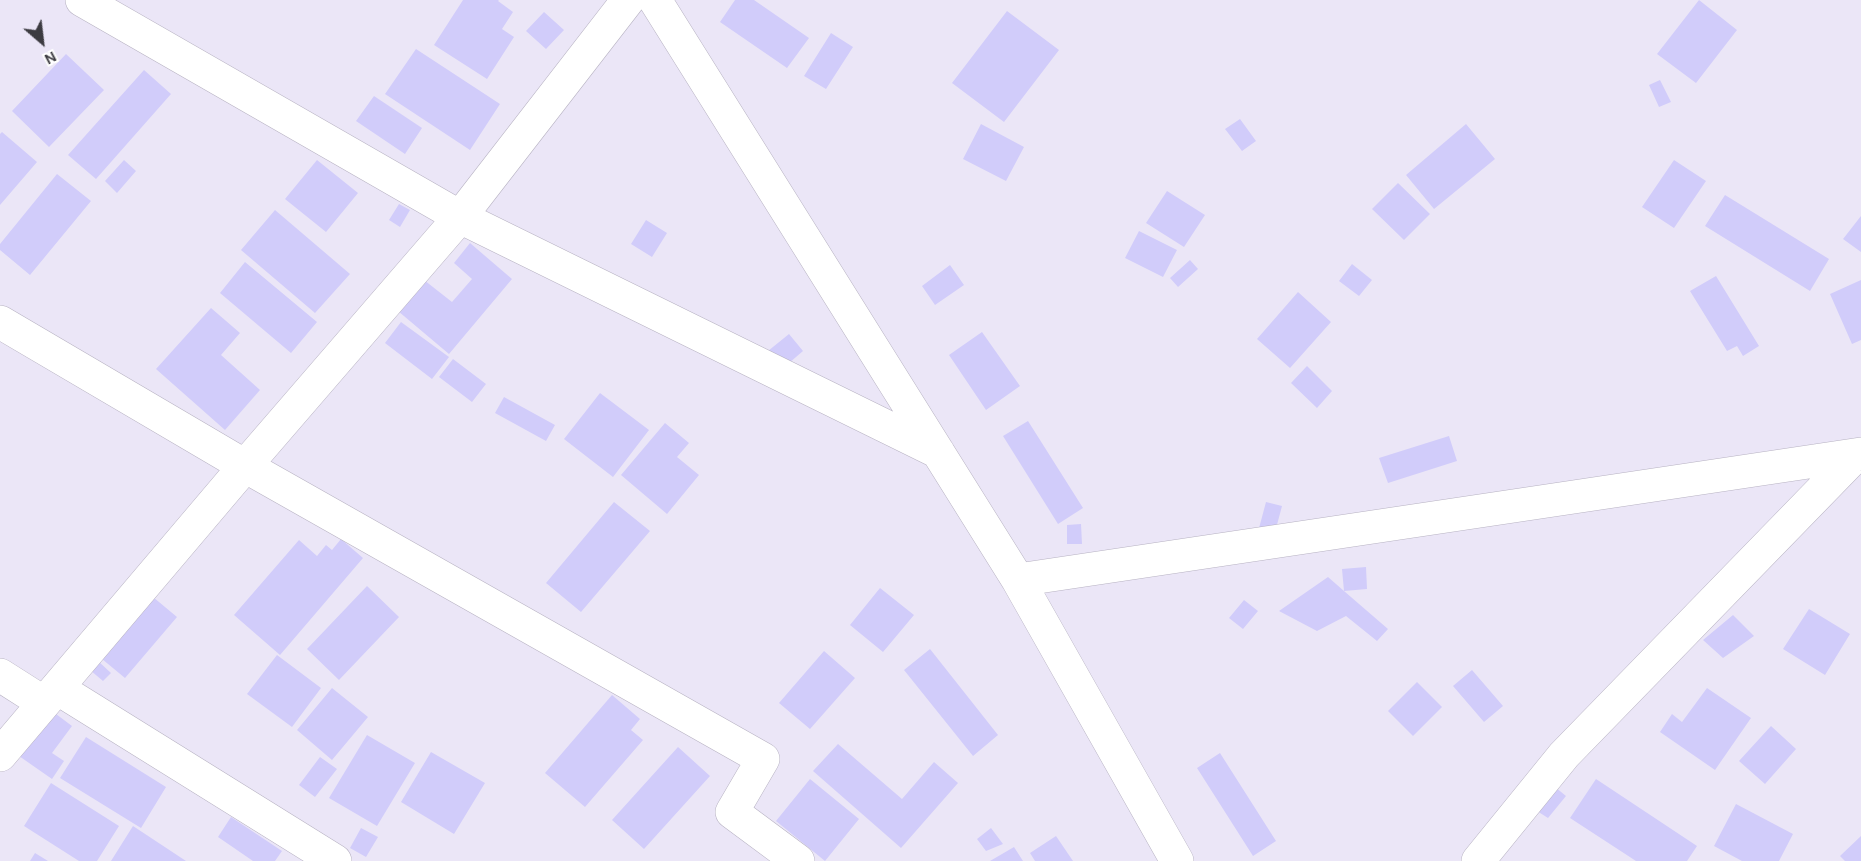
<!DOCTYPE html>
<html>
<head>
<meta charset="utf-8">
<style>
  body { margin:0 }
  #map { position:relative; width:1861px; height:861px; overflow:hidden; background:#ebe6f7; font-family:Karla,sans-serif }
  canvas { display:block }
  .north { position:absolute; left:12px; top:12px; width:60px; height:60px; -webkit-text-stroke:4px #fff; paint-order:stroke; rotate:152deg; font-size:16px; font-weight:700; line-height:24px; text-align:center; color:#3c3b41 }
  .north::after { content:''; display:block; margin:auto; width:21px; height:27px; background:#3c3b41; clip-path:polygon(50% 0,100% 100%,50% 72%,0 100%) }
</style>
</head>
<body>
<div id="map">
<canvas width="1861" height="861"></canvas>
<div class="north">N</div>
</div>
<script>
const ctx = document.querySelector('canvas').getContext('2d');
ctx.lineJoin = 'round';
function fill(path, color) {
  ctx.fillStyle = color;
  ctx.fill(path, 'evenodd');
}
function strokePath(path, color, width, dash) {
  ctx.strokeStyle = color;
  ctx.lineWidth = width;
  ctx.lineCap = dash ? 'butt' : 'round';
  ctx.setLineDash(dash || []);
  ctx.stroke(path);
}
const building = new Path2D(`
  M 463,0 L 499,0 L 498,1 L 513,12 L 502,29 L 514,37 L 487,79 L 434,45 Z
  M 735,0 L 754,0 L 809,38 L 787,68 L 720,22 Z
  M 1699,0 L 1737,30 L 1696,83 L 1657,54 Z
  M 1007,11 L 1059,50 L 1004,122 L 952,83 Z
  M 544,12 L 564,30 L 546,49 L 526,31 Z
  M 831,33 L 853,47 L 826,89 L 804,76 Z
  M 416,49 L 500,104 L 470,150 L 385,94 Z
  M 66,54 L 104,90 L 49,147 L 12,111 Z
  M 144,70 L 171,94 L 96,179 L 68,155 Z
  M 1660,80 L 1671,102 L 1659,107 L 1649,85 Z
  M 374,96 L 422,128 L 405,154 L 356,121 Z
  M 1240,119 L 1256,141 L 1242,151 L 1225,129 Z
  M 981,124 L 1024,147 L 1006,181 L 963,159 Z
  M 1466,124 L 1495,159 L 1434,209 L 1406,175 Z
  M 2,132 L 37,162 L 0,205 L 0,134 Z
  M 124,160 L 136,171 L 117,193 L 105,181 Z
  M 317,160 L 358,193 L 326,232 L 285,199 Z
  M 1674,160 L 1706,181 L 1674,228 L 1642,207 Z
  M 57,174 L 91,201 L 30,275 L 0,250 L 0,244 Z
  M 1398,183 L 1430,214 L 1404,240 L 1372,209 Z
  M 1167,191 L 1205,215 L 1184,247 L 1146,223 Z
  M 1725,195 L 1829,259 L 1810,291 L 1705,226 Z
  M 399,204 L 410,210 L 400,227 L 389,220 Z
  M 275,210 L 350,274 L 315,313 L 241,250 Z
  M 1861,216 L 1861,252 L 1843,239 Z
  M 646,220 L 667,233 L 652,257 L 631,244 Z
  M 1139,231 L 1177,250 L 1163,277 L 1125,258 Z
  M 470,243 L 512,279 L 449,354 L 398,311 L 424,280 L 452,302 L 472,279 L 454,263 Z
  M 1190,260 L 1198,269 L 1178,287 L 1170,278 Z
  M 245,262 L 317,322 L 291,353 L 220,293 Z
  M 1352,264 L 1372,280 L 1359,296 L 1339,281 Z
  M 950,265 L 964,285 L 935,305 L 922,286 Z
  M 1716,276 L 1759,346 L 1743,356 L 1737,346 L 1727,351 L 1690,291 Z
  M 1861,280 L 1861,340 L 1852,344 L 1830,294 Z
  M 1298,292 L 1331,322 L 1290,368 L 1257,339 Z
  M 211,308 L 240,333 L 221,355 L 260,390 L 225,430 L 156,369 Z
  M 401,322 L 449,357 L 432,379 L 385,343 Z
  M 982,332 L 1020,386 L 986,410 L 949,355 Z
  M 789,334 L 803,351 L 782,369 L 768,351 Z
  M 453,359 L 486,384 L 472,402 L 439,377 Z
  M 1307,366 L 1332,391 L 1317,408 L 1291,383 Z
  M 600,393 L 649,430 L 613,477 L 564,439 Z
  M 504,397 L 555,425 L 546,441 L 495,413 Z
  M 1028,421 L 1083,508 L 1058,524 L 1003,436 Z
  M 665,423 L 689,443 L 677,457 L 699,475 L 667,514 L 621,475 Z
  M 1449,436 L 1457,461 L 1388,483 L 1379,458 Z
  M 614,502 L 650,531 L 581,612 L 546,583 Z
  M 1266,502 L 1282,506 L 1274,536 L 1258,532 Z
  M 1081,524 L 1082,544 L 1067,544 L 1067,525 Z
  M 341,539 L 363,558 L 280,655 L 234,615 L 299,540 L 317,556 L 326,545 L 332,550 Z
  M 1366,567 L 1367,589 L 1344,591 L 1388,629 L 1377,641 L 1346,616 L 1317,631 L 1279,611 L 1328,577 L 1344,591 L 1342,569 Z
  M 367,586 L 399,617 L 339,680 L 307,649 Z
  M 880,588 L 914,615 L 883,652 L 850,625 Z
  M 153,597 L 177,617 L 125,678 L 102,659 Z
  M 1244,600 L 1258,611 L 1243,629 L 1229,618 Z
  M 1809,609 L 1850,634 L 1825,675 L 1783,649 Z
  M 1733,615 L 1754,636 L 1723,658 L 1703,640 Z
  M 930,649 L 998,735 L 973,756 L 904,670 Z
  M 824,651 L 855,678 L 810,729 L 779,703 Z
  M 277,655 L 321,688 L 292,727 L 247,694 Z
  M 98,661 L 111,673 L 103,681 L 90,670 Z
  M 1472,670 L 1503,706 L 1484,722 L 1453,686 Z
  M 1417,682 L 1442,707 L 1413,736 L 1388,711 Z
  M 332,688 L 368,717 L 332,760 L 297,730 Z
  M 1707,688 L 1751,718 L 1715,770 L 1660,732 L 1672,714 L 1682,722 Z
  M 612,695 L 640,719 L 631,730 L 643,740 L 585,807 L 545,773 Z
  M 52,711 L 72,726 L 52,753 L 64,761 L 52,779 L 19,756 Z
  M 1771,726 L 1796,749 L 1765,784 L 1739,761 Z
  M 367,735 L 415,763 L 377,826 L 329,798 Z
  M 86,737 L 166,787 L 141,828 L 60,778 Z
  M 838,744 L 902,799 L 934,762 L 958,783 L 901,848 L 813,771 Z
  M 678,747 L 710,776 L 644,849 L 612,820 Z
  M 431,752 L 485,783 L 454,834 L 401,802 Z
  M 1220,753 L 1276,841 L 1253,856 L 1197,768 Z
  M 320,757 L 337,769 L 315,797 L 299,785 Z
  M 810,779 L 859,819 L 825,861 L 776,821 Z
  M 1596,779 L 1697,846 L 1687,861 L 1636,861 L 1570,818 Z
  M 51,783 L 119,826 L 97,861 L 79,861 L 24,826 Z
  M 1555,787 L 1566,796 L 1548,818 L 1537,811 Z
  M 1736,804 L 1793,834 L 1779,861 L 1742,861 L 1714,846 Z
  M 231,817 L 282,851 L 275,861 L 253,861 L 218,837 Z
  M 133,826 L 186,861 L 111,861 Z
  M 361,828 L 378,837 L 366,857 L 350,848 Z
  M 991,828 L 1003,844 L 986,851 L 977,839 Z
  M 1056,836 L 1073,861 L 1035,861 L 1030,853 Z
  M 1861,836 L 1861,861 L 1845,861 L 1840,856 Z
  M 1014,847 L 1023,861 L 990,861 Z
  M 35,853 L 48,861 L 30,861 Z`);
const minor = new Path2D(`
  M 82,0 L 460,217 L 938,452
  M 655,0 L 1018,580 L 1177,861
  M 0,322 L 245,466 L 763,759 L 732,812 L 798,861
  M 1018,580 L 1861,454
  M 0,675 L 44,703
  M 57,688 L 335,861
  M 0,755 L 245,466 L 460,217 L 628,0
  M 1478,861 L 1564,755 L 1856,455`);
fill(building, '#d1ccfa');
strokePath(minor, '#b7b2c2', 34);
strokePath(minor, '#fff', 33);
</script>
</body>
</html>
